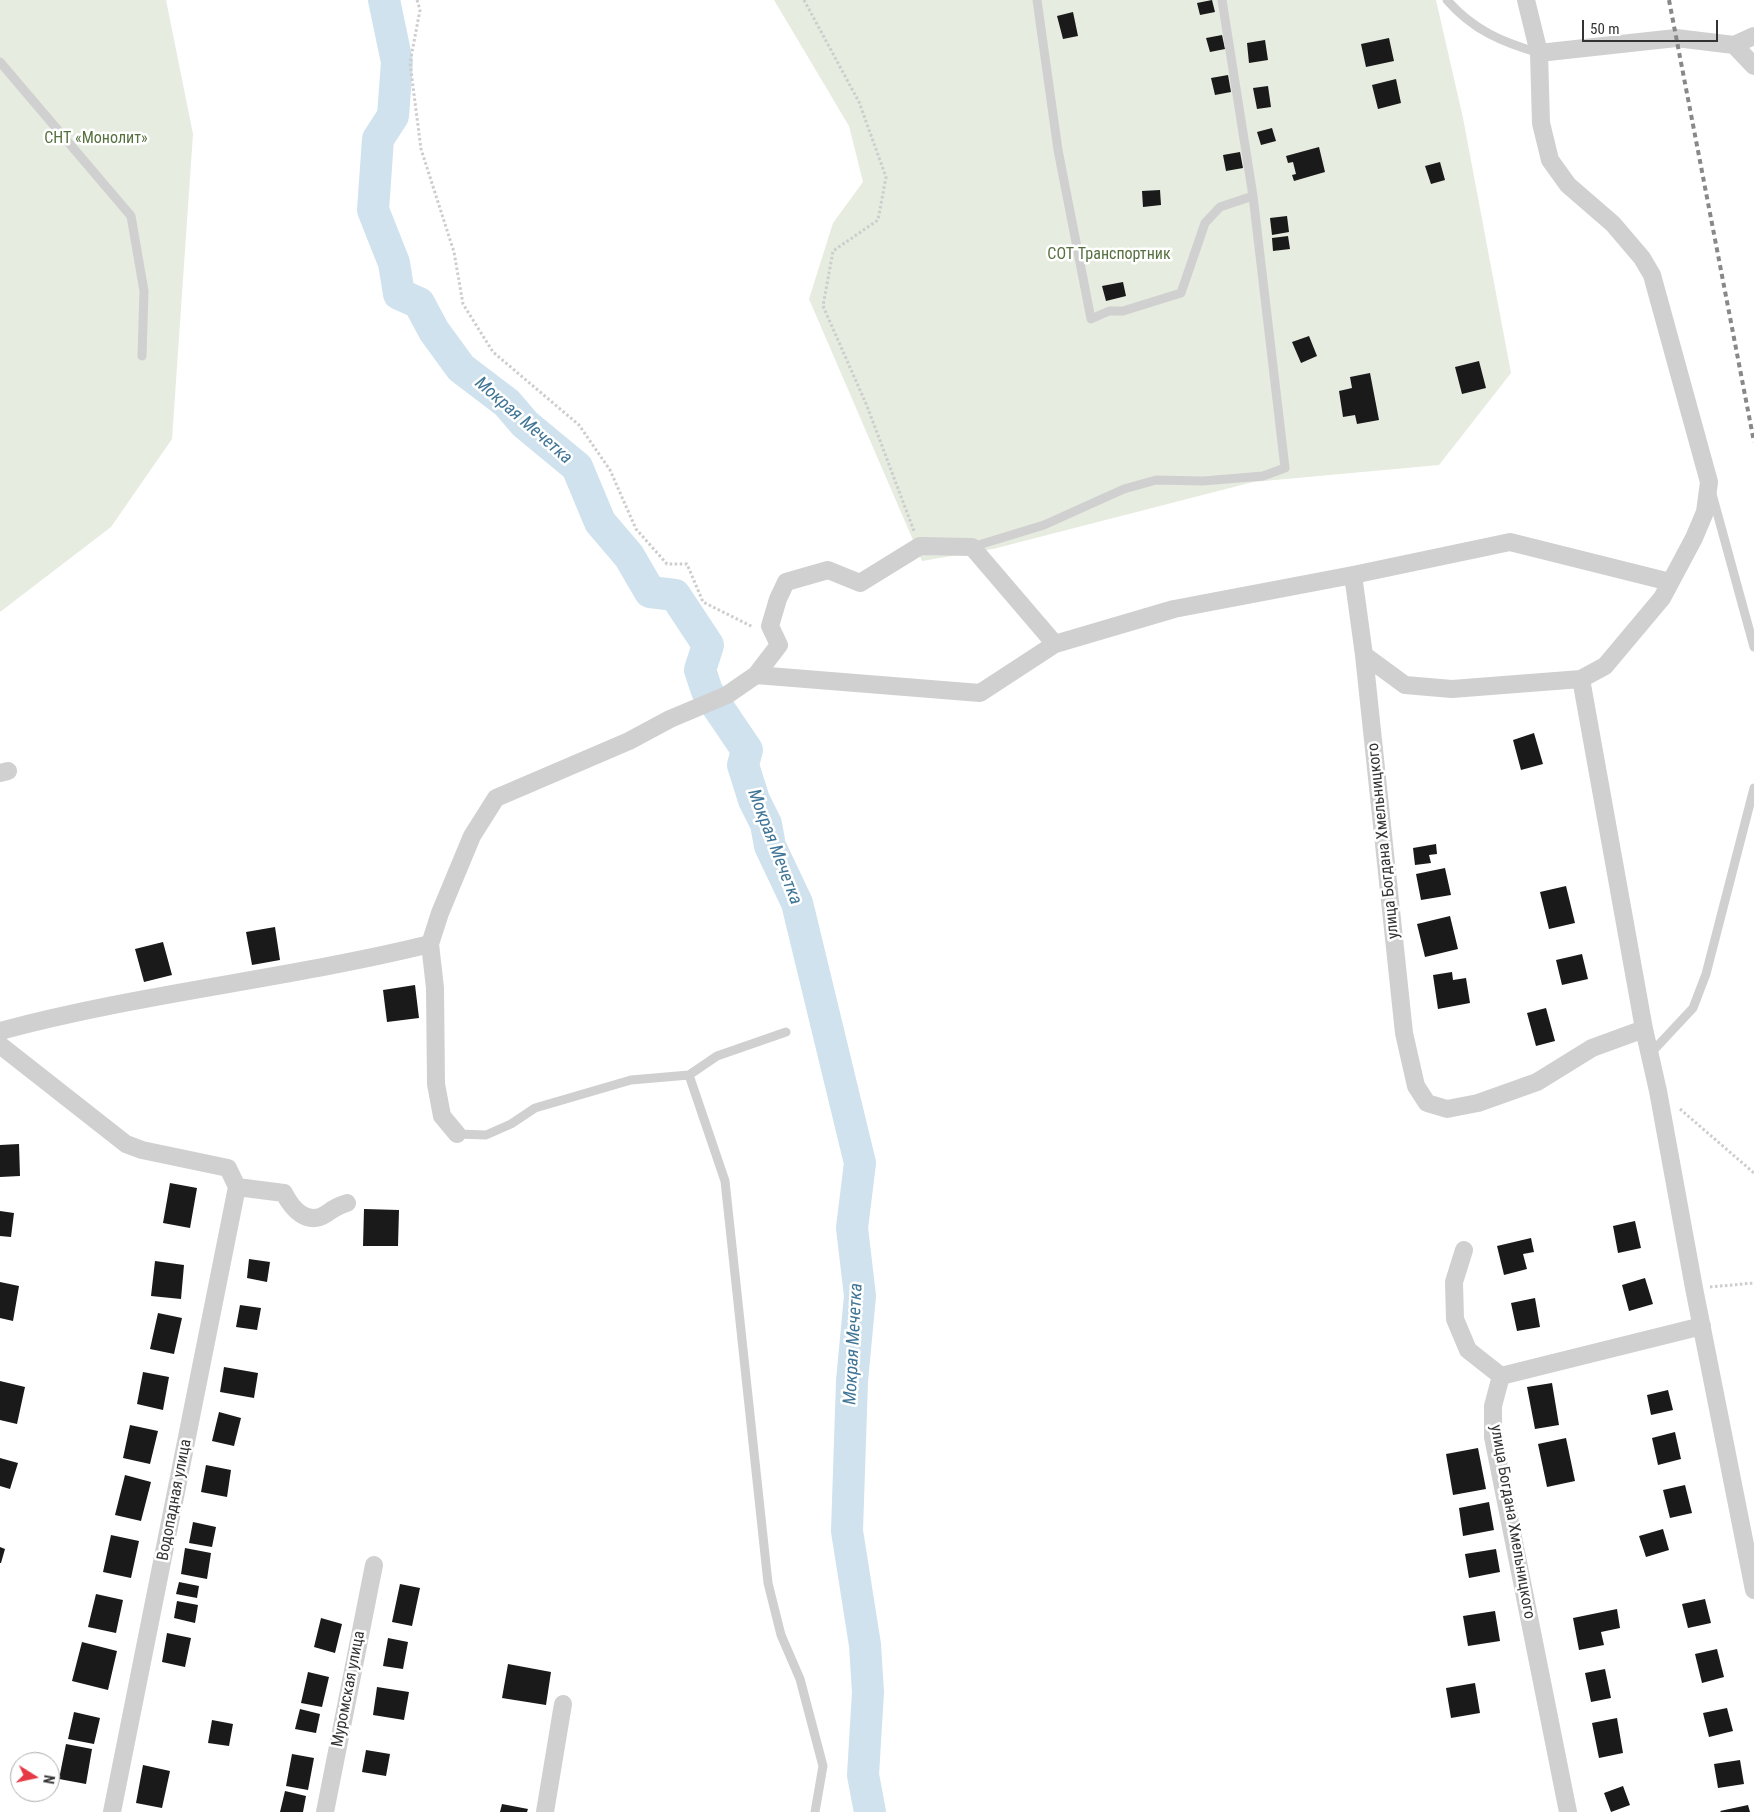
<!DOCTYPE html>
<html>
<head>
<meta charset="utf-8">
<style>
  body { margin:0 }
  #map { position:relative; width:1754px; height:1812px; overflow:hidden; background:#fff; font-family:"Roboto Condensed",sans-serif }
  canvas { display:block }
  .north { position:absolute; left:10px; top:1752px; width:50px; height:50px; box-sizing:border-box; background:#fff; border:1px solid #adadad; border-radius:50%; rotate:100deg; font-size:14px; font-weight:700; line-height:20px; text-align:center; color:#333 }
  .north::after { content:''; display:block; margin:auto; width:18px; height:22px; background:#e63946; clip-path:polygon(50% 0,100% 100%,50% 72%,0 100%) }
  .scale { position:absolute; left:1582px; top:20px; width:136px; height:22px; box-sizing:border-box; border:2px solid #333; border-top:0; padding-left:6px; font-size:15px; line-height:18px; white-space:nowrap; color:#333; -webkit-text-stroke:4px #fff; paint-order:stroke }
</style>
</head>
<body>
<div id="map">
<canvas width="1754" height="1812"></canvas>
<div class="north">N</div>
<div class="scale">50 m</div>
</div>
<script>
const ctx = document.querySelector('canvas').getContext('2d');
ctx.lineJoin = 'round';
function fill(path, color) {
  ctx.fillStyle = color;
  ctx.fill(path, 'evenodd');
}
function strokePath(path, color, width, dash) {
  ctx.strokeStyle = color;
  ctx.lineWidth = width;
  ctx.lineCap = dash ? 'butt' : 'round';
  ctx.setLineDash(dash || []);
  ctx.stroke(path);
}
function write(font, color, halo, rows, align = 'center') {
  ctx.font = font + ' "Roboto Condensed",sans-serif';
  ctx.lineWidth = 5;
  ctx.setLineDash([]);
  ctx.textBaseline = 'middle';
  ctx.strokeStyle = halo;
  ctx.fillStyle = color;
  for (const [text, x, y, turn = 0] of rows) {
    ctx.save();
    ctx.translate(x, y);
    ctx.rotate((+turn || 0) * Math.PI / 180);
    ctx.textAlign = isNaN(turn) ? turn : align;
    if (halo) ctx.strokeText(text, 0, 0);
    ctx.fillText(text, 0, 0);
    ctx.restore();
  }
}
const green = new Path2D(`
  M 0,0 L 166,0 L 193,134 L 172,439 L 111,527 L 0,612 Z
  M 774,0 L 1436,0 L 1463,118 L 1511,373 L 1439,465 L 1253,482 L 993,549 L 922,561 L 809,299 L 833,223 L 863,182 L 849,126 Z`);
const river = new Path2D(`
  M 384,0 L 397,62 L 393,116 L 378,139 L 373,210 L 394,263 L 399,294 L 419,303 L 434,331 L 461,368 L 507,403 L 525,424 L 577,467 L 600,522 L 629,556 L 650,592 L 675,595 L 708,645 L 700,670 L 707,691 L 747,750 L 743,765 L 754,800 L 766,824 L 770,846 L 797,903 L 860,1163 L 852,1228 L 860,1296 L 852,1381 L 847,1531 L 865,1645 L 868,1692 L 863,1775 L 870,1812`);
const building = new Path2D(`
  M 1212,0 L 1215,12 L 1200,15 L 1197,3 Z
  M 1073,12 L 1078,36 L 1063,39 L 1057,16 Z
  M 1222,35 L 1225,49 L 1210,52 L 1206,38 Z
  M 1389,38 L 1394,61 L 1366,67 L 1361,44 Z
  M 1265,40 L 1268,60 L 1249,63 L 1247,43 Z
  M 1228,75 L 1231,92 L 1215,95 L 1211,78 Z
  M 1396,79 L 1401,103 L 1378,109 L 1372,85 Z
  M 1268,86 L 1271,107 L 1257,109 L 1253,88 Z
  M 1272,128 L 1276,141 L 1261,145 L 1257,132 Z
  M 1319,147 L 1325,172 L 1294,181 L 1292,175 L 1296,174 L 1293,162 L 1288,163 L 1286,156 Z
  M 1240,152 L 1243,168 L 1226,171 L 1223,155 Z
  M 1440,162 L 1445,180 L 1431,184 L 1425,166 Z
  M 1160,190 L 1161,205 L 1143,207 L 1142,191 Z
  M 1287,216 L 1289,232 L 1272,235 L 1270,218 Z
  M 1288,236 L 1290,249 L 1273,251 L 1272,238 Z
  M 1123,282 L 1126,296 L 1106,301 L 1102,286 Z
  M 1309,336 L 1317,356 L 1301,363 L 1292,342 Z
  M 1479,361 L 1486,388 L 1462,394 L 1455,367 Z
  M 1370,373 L 1379,420 L 1357,424 L 1355,415 L 1343,417 L 1339,391 L 1352,388 L 1350,377 Z
  M 1534,733 L 1543,764 L 1521,770 L 1513,740 Z
  M 1436,844 L 1437,854 L 1429,855 L 1431,863 L 1415,865 L 1413,848 Z
  M 1445,868 L 1451,895 L 1421,900 L 1416,874 Z
  M 1566,886 L 1575,923 L 1549,929 L 1540,892 Z
  M 1450,916 L 1458,949 L 1425,957 L 1417,924 Z
  M 275,927 L 280,960 L 252,965 L 246,932 Z
  M 163,942 L 172,975 L 144,982 L 135,949 Z
  M 1582,954 L 1588,979 L 1562,985 L 1556,960 Z
  M 1452,972 L 1453,980 L 1466,978 L 1470,1003 L 1438,1009 L 1433,975 Z
  M 415,985 L 419,1018 L 387,1022 L 383,990 Z
  M 1546,1008 L 1555,1041 L 1536,1046 L 1527,1013 Z
  M 19,1144 L 20,1176 L 0,1177 L 0,1145 Z
  M 170,1183 L 197,1188 L 190,1228 L 163,1223 Z
  M 364,1209 L 399,1210 L 398,1246 L 363,1246 Z
  M 0,1211 L 14,1213 L 11,1237 L 0,1236 Z
  M 1635,1221 L 1641,1248 L 1618,1253 L 1613,1226 Z
  M 1531,1238 L 1534,1252 L 1523,1254 L 1527,1269 L 1504,1275 L 1497,1246 Z
  M 249,1259 L 270,1262 L 267,1282 L 247,1278 Z
  M 155,1261 L 184,1265 L 181,1299 L 151,1296 Z
  M 1645,1278 L 1653,1304 L 1629,1311 L 1622,1285 Z
  M 0,1282 L 19,1286 L 13,1321 L 0,1318 Z
  M 1535,1298 L 1540,1327 L 1517,1331 L 1511,1303 Z
  M 240,1305 L 261,1308 L 257,1330 L 236,1327 Z
  M 158,1313 L 182,1318 L 174,1354 L 150,1349 Z
  M 224,1367 L 258,1373 L 254,1398 L 220,1392 Z
  M 143,1372 L 169,1377 L 163,1410 L 137,1404 Z
  M 0,1381 L 25,1387 L 17,1424 L 0,1420 Z
  M 1552,1383 L 1559,1425 L 1535,1429 L 1527,1387 Z
  M 1668,1390 L 1673,1410 L 1651,1415 L 1647,1395 Z
  M 219,1412 L 241,1418 L 234,1446 L 212,1441 Z
  M 130,1425 L 158,1431 L 150,1464 L 123,1458 Z
  M 1675,1432 L 1681,1459 L 1658,1465 L 1652,1438 Z
  M 1566,1438 L 1575,1481 L 1547,1487 L 1538,1444 Z
  M 1478,1448 L 1486,1489 L 1453,1495 L 1446,1454 Z
  M 0,1458 L 18,1463 L 10,1489 L 0,1486 Z
  M 206,1465 L 231,1470 L 227,1497 L 201,1492 Z
  M 125,1475 L 151,1482 L 141,1521 L 115,1515 Z
  M 1685,1485 L 1692,1513 L 1670,1518 L 1663,1490 Z
  M 1489,1502 L 1494,1530 L 1463,1536 L 1459,1508 Z
  M 193,1522 L 216,1527 L 212,1547 L 189,1543 Z
  M 1663,1529 L 1669,1550 L 1646,1557 L 1639,1536 Z
  M 111,1535 L 139,1541 L 131,1578 L 103,1572 Z
  M 0,1547 L 5,1549 L 1,1563 L 0,1563 Z
  M 185,1548 L 211,1553 L 207,1579 L 181,1574 Z
  M 1496,1549 L 1500,1572 L 1469,1578 L 1465,1554 Z
  M 179,1582 L 199,1586 L 197,1598 L 176,1594 Z
  M 400,1584 L 420,1588 L 412,1626 L 392,1622 Z
  M 96,1594 L 123,1600 L 116,1633 L 88,1627 Z
  M 1705,1599 L 1711,1623 L 1688,1628 L 1682,1604 Z
  M 177,1601 L 198,1605 L 195,1623 L 174,1618 Z
  M 1617,1609 L 1620,1628 L 1601,1632 L 1604,1645 L 1579,1650 L 1573,1618 Z
  M 1495,1611 L 1500,1641 L 1468,1646 L 1463,1616 Z
  M 321,1618 L 342,1624 L 335,1653 L 314,1647 Z
  M 167,1633 L 191,1638 L 185,1667 L 162,1662 Z
  M 388,1638 L 408,1642 L 403,1669 L 383,1666 Z
  M 82,1642 L 117,1651 L 108,1690 L 72,1681 Z
  M 1717,1649 L 1724,1677 L 1702,1683 L 1695,1654 Z
  M 508,1664 L 551,1672 L 546,1705 L 502,1698 Z
  M 1605,1669 L 1611,1698 L 1591,1702 L 1585,1673 Z
  M 308,1672 L 329,1677 L 322,1707 L 301,1703 Z
  M 1475,1683 L 1480,1713 L 1451,1718 L 1446,1688 Z
  M 377,1687 L 409,1692 L 404,1720 L 373,1715 Z
  M 1727,1708 L 1733,1731 L 1709,1737 L 1703,1713 Z
  M 300,1709 L 320,1714 L 316,1733 L 295,1729 Z
  M 74,1712 L 100,1718 L 94,1744 L 68,1739 Z
  M 1617,1718 L 1623,1753 L 1599,1758 L 1592,1723 Z
  M 212,1720 L 233,1724 L 229,1746 L 208,1743 Z
  M 66,1744 L 92,1749 L 86,1784 L 59,1779 Z
  M 366,1750 L 390,1754 L 386,1776 L 362,1772 Z
  M 292,1754 L 314,1758 L 308,1790 L 286,1786 Z
  M 1740,1760 L 1744,1784 L 1718,1788 L 1714,1764 Z
  M 143,1765 L 170,1771 L 162,1808 L 136,1803 Z
  M 1623,1786 L 1630,1805 L 1611,1812 L 1604,1793 Z
  M 285,1791 L 306,1796 L 303,1812 L 280,1812 Z
  M 502,1804 L 528,1809 L 527,1812 L 500,1812 Z
  M 1748,1805 L 1750,1812 L 1721,1812 L 1720,1811 Z`);
const path = new Path2D(`
  M 417,0 L 420,10 L 410,63 L 421,149 L 454,252 L 463,304 L 493,352 L 579,425 L 610,470 L 636,529 L 667,564 L 687,564 L 703,602 L 753,627
  M 804,0 L 859,102 L 886,177 L 878,220 L 833,251 L 823,306 L 867,406 L 914,531
  M 1680,1109 L 1754,1173
  M 1710,1287 L 1754,1283`);
const service = new Path2D(`
  M 1037,0 L 1058,150 L 1091,319 L 1109,311 L 1123,311 L 1181,293 L 1205,223 L 1220,207 L 1253,196
  M 1447,0 C 1473,30 1502,42 1539,53
  M 0,62 L 131,216 L 144,291 L 142,356
  M 1712,494 L 1754,647
  M 972,547 L 1044,525 L 1124,489 L 1156,480 L 1203,481 L 1263,476 L 1285,468 L 1253,196 L 1222,0
  M 1650,1054 L 1693,1008 L 1706,974 L 1754,788
  M 689,1075 L 725,1181 L 768,1583 L 781,1635 L 800,1679 L 823,1766 L 815,1812
  M 457,1134 L 486,1135 L 511,1124 L 535,1108 L 631,1080 L 689,1075 L 717,1056 L 786,1032`);
const minor = new Path2D(`
  M 1734,45 L 1754,66
  M 1539,53 L 1676,38 L 1734,45 L 1754,36
  M 1353,575 L 1364,655 L 1404,1033 L 1416,1086 L 1427,1103 L 1447,1109 L 1478,1103 L 1537,1082 L 1592,1048 L 1644,1029
  M 1364,655 L 1405,685 L 1452,689 L 1581,679 L 1605,666 L 1662,598 L 1694,538 L 1705,512 L 1709,482 L 1652,275 L 1642,258 L 1613,224 L 1568,185 L 1550,160 L 1541,123 L 1539,53 L 1526,0
  M 756,675 L 980,693 L 1055,644 L 1174,609 L 1353,575 L 1510,542 L 1670,582
  M 1581,679 L 1644,1029 L 1658,1091 L 1694,1288 L 1754,1590
  M 0,773 L 8,771
  M 430,944 L 435,988 L 436,1084 L 442,1116 L 457,1134
  M 0,1031 C 141,993 288,979 430,944 L 440,913 L 472,836 L 496,798 L 629,741 L 670,719 L 727,695 L 756,675 L 779,645 L 770,626 L 778,599 L 786,582 L 828,570 L 860,583 L 920,546 L 972,547 L 1055,644
  M 0,1045 L 126,1144 L 142,1150 L 228,1168 L 237,1187 L 284,1193 C 292,1209 307,1226 326,1214 C 333,1209 337,1206 347,1203
  M 1464,1250 L 1454,1282 L 1455,1319 L 1468,1350 L 1501,1376 L 1493,1406 L 1493,1437 L 1568,1812
  M 1501,1376 L 1702,1326
  M 112,1812 L 237,1187
  M 325,1812 L 374,1565
  M 545,1812 L 563,1704`);
const rail = new Path2D(`
  M 1669,0 L 1754,442`);
const parkNames = [
  ["СНТ «Монолит»",96,139],
  ["СОТ Транспортник",1109,255]
];
const streetNames = [
  ["улица Богдана Хмельницкого",1384,841,-96],
  ["Водопадная улица",175,1500,-79],
  ["улица Богдана Хмельницкого",1512,1522,80],
  ["Муромская улица",349,1689,-79]
];
const waterNames = [
  ["Мокрая Мечетка",523,421,41],
  ["Мокрая Мечетка",774,847,69],
  ["Мокрая Мечетка",854,1344,-87]
];
fill(green, '#e6ecdf');
strokePath(river, '#cfe2ee', 32);
fill(building, '#1a1a1a');
strokePath(path, '#cdcdcd', 3, [2.5, 2.5]);
strokePath(service, '#d0d0d0', 9);
strokePath(minor, '#d0d0d0', 18);
strokePath(rail, '#888', 4, [5, 4]);
write('16px', '#56703f', '#fff', parkNames);
write('16px', '#333', '#fff', streetNames);
write('italic 18px', '#3f7597', '#fff', waterNames);
</script>
</body>
</html>
